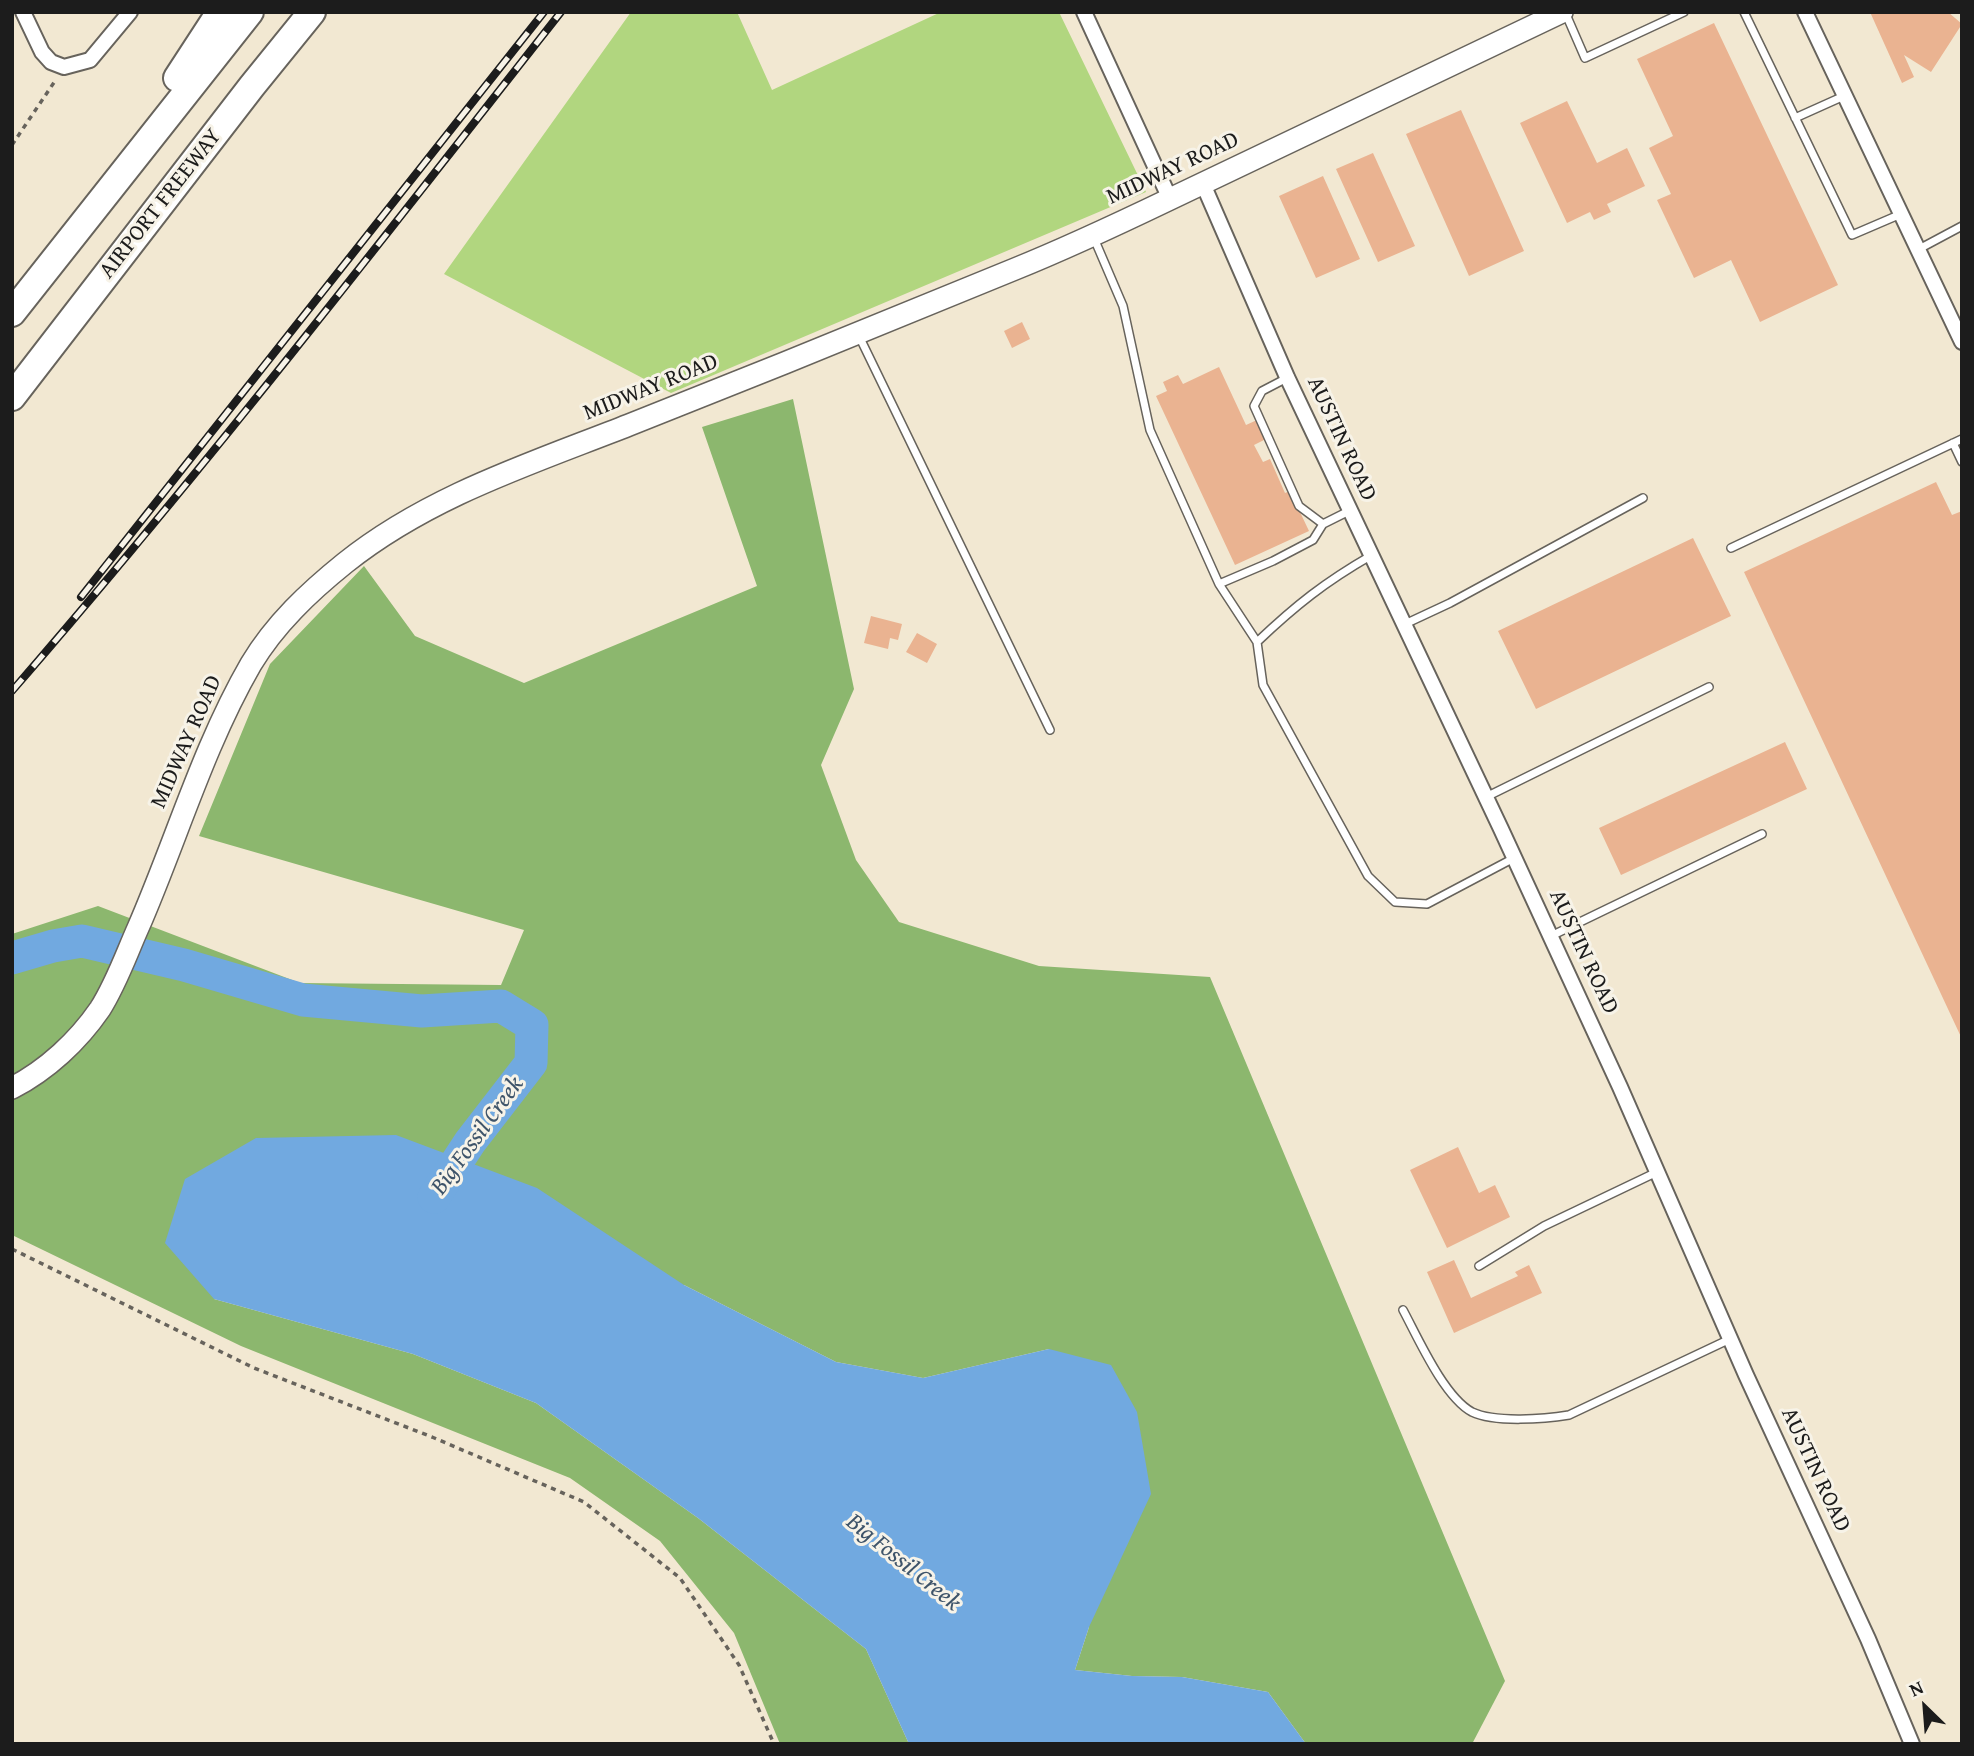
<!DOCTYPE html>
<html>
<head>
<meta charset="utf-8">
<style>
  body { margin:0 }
  #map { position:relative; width:1974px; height:1756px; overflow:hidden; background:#f2e8d2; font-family:"Gentium Book Plus",serif }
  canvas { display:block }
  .frame { position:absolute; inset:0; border:14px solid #1c1c1c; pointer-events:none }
  .north { position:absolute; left:1890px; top:1672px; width:70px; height:70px; -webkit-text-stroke:5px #f7f3e8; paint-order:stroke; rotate:335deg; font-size:19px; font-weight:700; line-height:28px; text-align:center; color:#1c1c1c }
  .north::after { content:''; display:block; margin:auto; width:24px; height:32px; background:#1c1c1c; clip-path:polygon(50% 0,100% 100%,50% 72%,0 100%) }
</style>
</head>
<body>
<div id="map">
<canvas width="1974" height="1756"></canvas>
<div class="frame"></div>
<div class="north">N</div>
</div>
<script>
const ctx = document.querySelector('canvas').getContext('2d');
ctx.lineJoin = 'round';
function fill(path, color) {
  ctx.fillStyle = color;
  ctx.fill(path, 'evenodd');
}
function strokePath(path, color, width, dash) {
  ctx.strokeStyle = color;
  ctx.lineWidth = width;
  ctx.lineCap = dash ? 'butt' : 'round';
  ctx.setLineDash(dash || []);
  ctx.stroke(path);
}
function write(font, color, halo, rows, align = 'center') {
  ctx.font = font + ' "Gentium Book Plus",serif';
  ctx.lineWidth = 6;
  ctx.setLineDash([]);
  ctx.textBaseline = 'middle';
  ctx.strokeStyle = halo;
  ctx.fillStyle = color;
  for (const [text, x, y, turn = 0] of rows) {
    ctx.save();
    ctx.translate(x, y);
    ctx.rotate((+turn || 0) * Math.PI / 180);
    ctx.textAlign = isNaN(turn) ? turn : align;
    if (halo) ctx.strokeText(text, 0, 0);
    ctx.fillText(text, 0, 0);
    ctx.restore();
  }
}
const green = new Path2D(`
  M 631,12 L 737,12 L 772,90 L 941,12 L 1059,12 L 1146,192 L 671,393 L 444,274 Z`);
const forest = new Path2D(`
  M 793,399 L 854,689 L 821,765 L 856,860 L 899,922 L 1039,966 L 1210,977 L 1505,1681 L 1472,1744 L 1306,1744 L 1268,1692 L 1182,1677 L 1132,1676 L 1075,1670 L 1089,1627 L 1049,1349 L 923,1378 L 836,1362 L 684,1285 L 214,1299 L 413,1354 L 536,1403 L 698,1518 L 866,1649 L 909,1744 L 780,1744 L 734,1633 L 660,1541 L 570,1478 L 241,1346 L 12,1235 L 12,934 L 98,906 L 300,983 L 501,985 L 524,930 L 199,836 L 270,664 L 364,566 L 415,636 L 524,683 L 757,586 L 702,427 Z`);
const water = new Path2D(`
  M 396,1135 L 537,1188 L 684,1285 L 836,1362 L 923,1378 L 1049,1349 L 1111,1365 L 1137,1412 L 1151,1494 L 1089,1627 L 1075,1670 L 1132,1676 L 1182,1677 L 1268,1692 L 1306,1744 L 909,1744 L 866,1649 L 698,1518 L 536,1403 L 413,1354 L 214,1299 L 165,1243 L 185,1179 L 256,1138 Z`);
const river = new Path2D(`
  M 12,958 L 53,946 L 82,941 L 184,965 L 303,1000 L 422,1011 L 501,1006 L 532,1025 L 531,1063 L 470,1142 L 434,1197`);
const building = new Path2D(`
  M 1870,12 L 1948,12 L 1962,24 L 1931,72 L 1904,55 L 1914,77 L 1902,83 Z
  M 1714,23 L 1838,285 L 1760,322 L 1731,260 L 1694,278 L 1657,200 L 1671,194 L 1649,148 L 1673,136 L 1637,59 Z
  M 1567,101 L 1597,163 L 1627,148 L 1645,186 L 1607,204 L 1611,212 L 1594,220 L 1590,212 L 1567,223 L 1520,123 Z
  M 1461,110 L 1524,251 L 1469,276 L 1406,134 Z
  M 1373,153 L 1415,246 L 1378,262 L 1336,169 Z
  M 1323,176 L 1360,259 L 1316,278 L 1279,196 Z
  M 1022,322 L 1030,339 L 1012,348 L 1004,331 Z
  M 1219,367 L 1246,425 L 1257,420 L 1266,439 L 1254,445 L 1263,462 L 1270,459 L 1285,493 L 1290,491 L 1309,531 L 1235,565 L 1156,396 L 1167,391 L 1163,382 L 1178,375 L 1183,384 Z
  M 1936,482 L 1952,515 L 1962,511 L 1962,533 L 1960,534 L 1962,538 L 1962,1039 L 1744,572 Z
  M 1693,538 L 1731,616 L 1536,709 L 1498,631 Z
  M 871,616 L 902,624 L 898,640 L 890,638 L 888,649 L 864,643 Z
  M 917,633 L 937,644 L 927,663 L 906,652 Z
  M 1785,742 L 1807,789 L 1621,875 L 1599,828 Z
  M 1458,1147 L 1479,1193 L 1495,1185 L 1510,1217 L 1447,1248 L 1410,1170 Z
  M 1454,1260 L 1471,1298 L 1518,1276 L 1515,1272 L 1529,1265 L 1542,1293 L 1454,1333 L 1427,1272 Z`);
const path = new Path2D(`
  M 12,145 L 55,81
  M 12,1249 L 254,1368 L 432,1437 L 584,1502 L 680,1578 L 739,1665 L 774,1744`);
const lane = new Path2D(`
  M 1565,12 L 1585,58 L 1684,12
  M 1744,12 L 1852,235 L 1901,214
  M 1795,118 L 1844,96
  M 1093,236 L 1123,306 L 1150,430 L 1219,584 L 1257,642
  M 1919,249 L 1962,226
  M 859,336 L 1050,730
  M 1287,378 L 1262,391 L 1254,406 L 1299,506 L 1323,524
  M 1953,443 L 1962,462
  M 1731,548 L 1962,439
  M 1372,555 C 1325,582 1296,605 1257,642 L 1263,685 L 1368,876 L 1395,902 L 1427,904 L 1514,858
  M 1219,584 L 1273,561 L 1313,540 L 1323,524 L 1349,511
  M 1405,624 L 1450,603 L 1643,498
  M 1486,797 L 1709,687
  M 1551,936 L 1762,834
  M 1479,1266 L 1544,1226 L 1657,1172
  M 1403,1310 C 1418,1338 1444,1397 1472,1412 C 1495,1423 1545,1419 1569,1415 L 1730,1339`);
const street = new Path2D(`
  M 23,12 L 42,52 L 51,62 L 64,67 L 90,60 L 130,12
  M 1084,12 L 1170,199
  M 1805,12 L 1962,342
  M 1203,184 L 1287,377 L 1501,829 L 1620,1087 L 1746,1375 L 1868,1639 L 1912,1744`);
const secondary = new Path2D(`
  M 12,1088 C 47,1070 78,1041 100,1009 C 116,984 126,955 138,928 C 176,841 203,747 251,664 C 275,624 309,592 345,563 C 429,496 530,464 629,425 C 758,374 887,322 1015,269 C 1067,248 1118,224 1168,200 C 1300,138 1431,74 1562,12`);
const highway = new Path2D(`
  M 177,78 L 220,12
  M 12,313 L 250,12
  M 12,397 L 252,86 L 312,12`);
const rail = new Path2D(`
  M 81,597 L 544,12
  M 12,691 C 203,471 381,241 561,12`);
const streetNames = [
  ["MIDWAY ROAD",1173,169,-25],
  ["AIRPORT FREEWAY",161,204,-52],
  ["MIDWAY ROAD",651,388,-22],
  ["AUSTIN ROAD",1341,439,65],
  ["MIDWAY ROAD",187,742,-66],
  ["AUSTIN ROAD",1583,952,65],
  ["AUSTIN ROAD",1815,1470,65]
];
const waterNames = [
  ["Big Fossil Creek",478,1136,-54],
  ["Big Fossil Creek",903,1563,39]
];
fill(green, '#b1d67f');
fill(forest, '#8cb76e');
fill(water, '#71a9e0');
strokePath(river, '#71a9e0', 33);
fill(building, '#eab391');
strokePath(lane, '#67635c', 10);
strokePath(street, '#67635c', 18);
strokePath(secondary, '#67635c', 24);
strokePath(highway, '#67635c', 30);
strokePath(path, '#67635c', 3.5, [5, 5]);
strokePath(lane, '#fff', 7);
strokePath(street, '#fff', 14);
strokePath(secondary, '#fff', 21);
strokePath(highway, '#fff', 26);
strokePath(rail, '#1c1c1c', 8);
strokePath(rail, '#f7f3e8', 5, [16]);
write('23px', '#1c1c1c', '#f7f3e8', streetNames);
write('italic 24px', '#3e546a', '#f7f3e8', waterNames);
</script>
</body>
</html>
